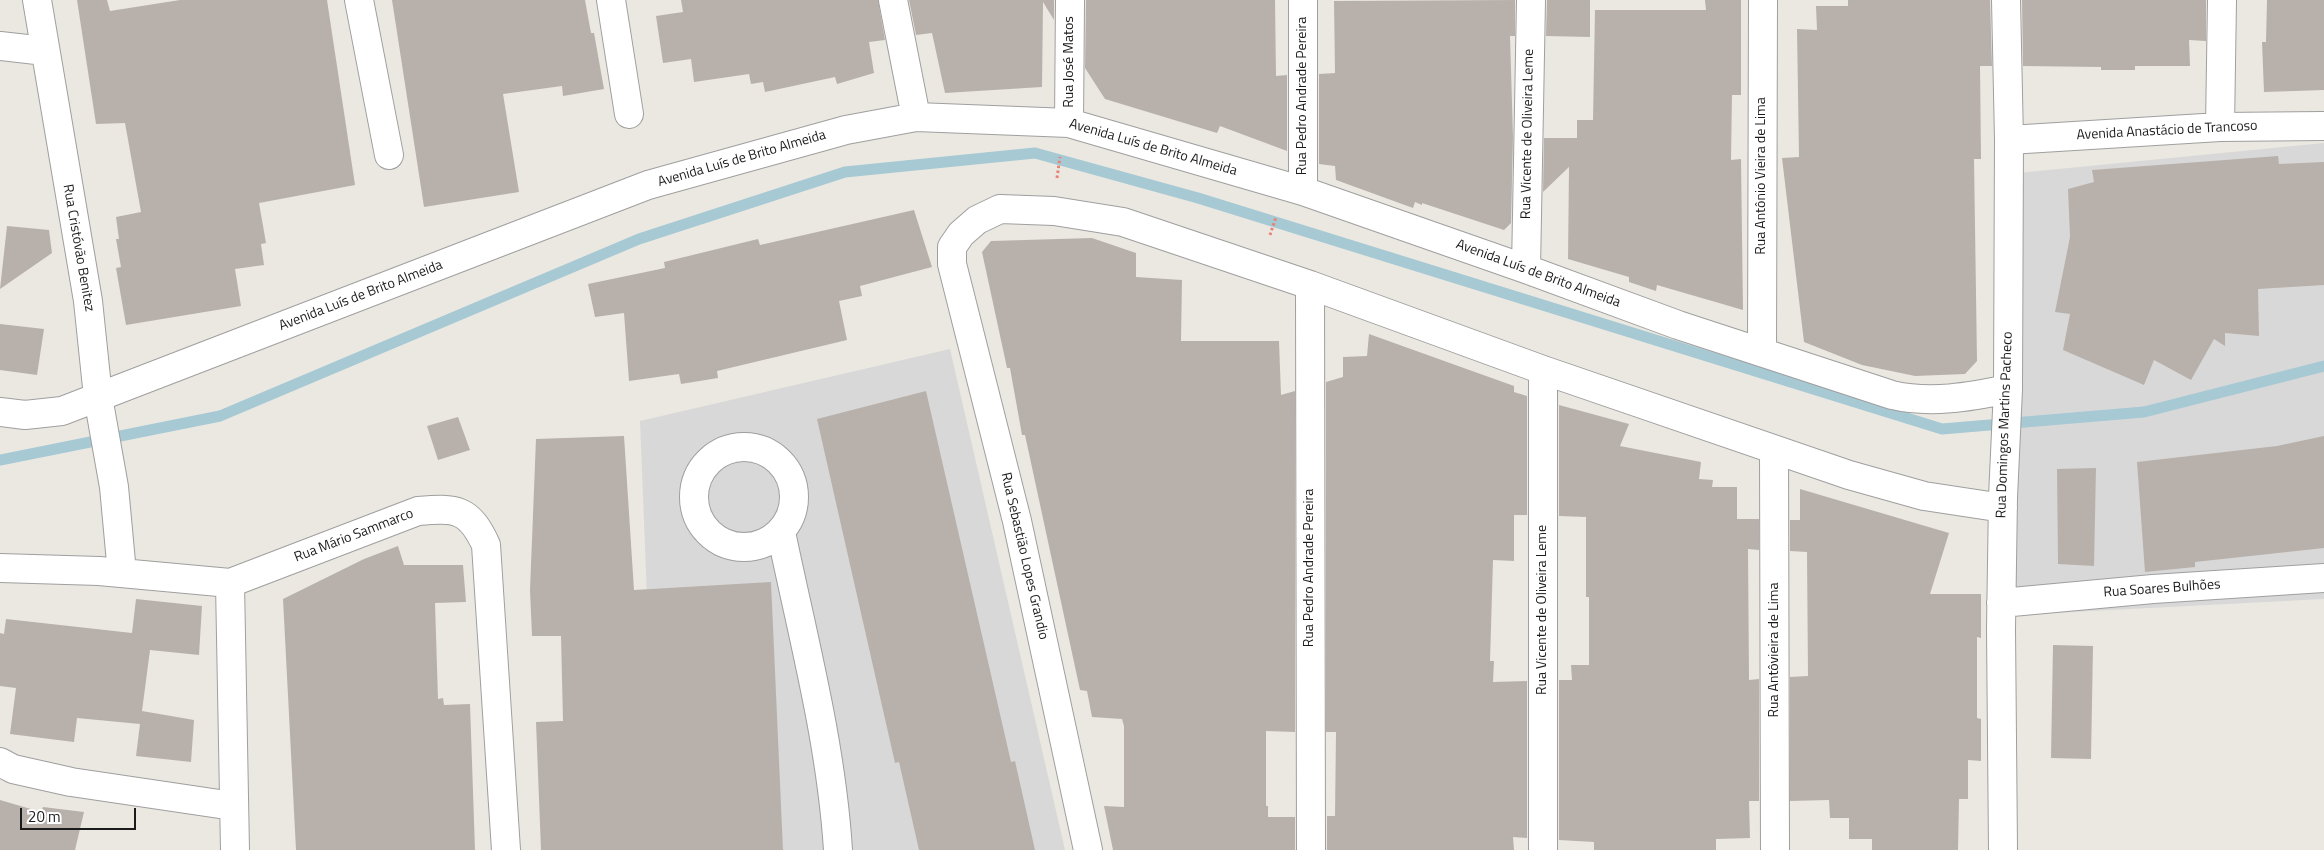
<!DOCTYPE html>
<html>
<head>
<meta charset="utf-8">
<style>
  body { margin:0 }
  #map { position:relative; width:2324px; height:850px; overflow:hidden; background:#ebe8e1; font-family:"Titillium Web",sans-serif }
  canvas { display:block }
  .scale { position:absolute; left:20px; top:808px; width:116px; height:22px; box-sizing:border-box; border:2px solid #1b1b1b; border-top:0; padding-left:6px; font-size:15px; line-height:18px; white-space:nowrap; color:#1b1b1b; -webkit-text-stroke:4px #fff; paint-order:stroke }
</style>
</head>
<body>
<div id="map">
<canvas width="2324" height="850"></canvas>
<div class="scale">20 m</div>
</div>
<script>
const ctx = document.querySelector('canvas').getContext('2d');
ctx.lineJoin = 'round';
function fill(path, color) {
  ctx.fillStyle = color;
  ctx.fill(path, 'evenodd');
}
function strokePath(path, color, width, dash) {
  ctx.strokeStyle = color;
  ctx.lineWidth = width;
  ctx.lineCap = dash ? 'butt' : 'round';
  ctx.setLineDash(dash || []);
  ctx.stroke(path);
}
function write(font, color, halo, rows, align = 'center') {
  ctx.font = font + ' "Titillium Web",sans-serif';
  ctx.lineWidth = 5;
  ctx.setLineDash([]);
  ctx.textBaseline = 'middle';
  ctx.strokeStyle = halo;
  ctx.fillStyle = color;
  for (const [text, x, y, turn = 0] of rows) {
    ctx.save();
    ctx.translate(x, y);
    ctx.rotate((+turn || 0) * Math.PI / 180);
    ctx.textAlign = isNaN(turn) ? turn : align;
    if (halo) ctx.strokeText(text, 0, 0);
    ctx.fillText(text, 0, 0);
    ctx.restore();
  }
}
const residential = new Path2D(`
  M 2324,143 L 2324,599 L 1994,616 L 1997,175 Z
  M 950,349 L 1065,850 L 657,850 L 640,421 Z`);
const stream = new Path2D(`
  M 0,460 L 220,416 L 639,239 L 845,172 L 1035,153 L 1198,198 L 1942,429 L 2144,412 L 2324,366`);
const building = new Path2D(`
  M 77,0 L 107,0 L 110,11 L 180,0 L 327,0 L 355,185 L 259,203 L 266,243 L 261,244 L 264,265 L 235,269 L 241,306 L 126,325 L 116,268 L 121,267 L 116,239 L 119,239 L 116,217 L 141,212 L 125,123 L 96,124 Z
  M 392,0 L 585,0 L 591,33 L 594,33 L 604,89 L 563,96 L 562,86 L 503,94 L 519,192 L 424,207 Z
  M 681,0 L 878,0 L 885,40 L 869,42 L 874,73 L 837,84 L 835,77 L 765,92 L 763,82 L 751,84 L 749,74 L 694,82 L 691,59 L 663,63 L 656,16 L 683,12 Z
  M 909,0 L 1054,0 L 1054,20 L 1043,2 L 1042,87 L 945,93 L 932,33 L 916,35 Z
  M 1086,0 L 1275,0 L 1276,76 L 1287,75 L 1287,151 L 1220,126 L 1217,133 L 1105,99 L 1085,68 Z
  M 1515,0 L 1515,36 L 1510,36 L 1513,137 L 1511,223 L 1504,230 L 1422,203 L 1422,205 L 1415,202 L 1413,208 L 1336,180 L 1335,166 L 1319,164 L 1319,74 L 1335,73 L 1334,1 Z
  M 1547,0 L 1590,0 L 1590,37 L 1546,36 Z
  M 1705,0 L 1741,0 L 1741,95 L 1732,95 L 1731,160 L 1741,159 L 1743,310 L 1657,285 L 1656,291 L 1629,282 L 1629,277 L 1568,259 L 1569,167 L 1543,192 L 1544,138 L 1577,138 L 1577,120 L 1593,120 L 1595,10 L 1706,10 Z
  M 1848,0 L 1990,0 L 1992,66 L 1980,66 L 1981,159 L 1974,159 L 1977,361 L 1965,374 L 1915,376 L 1862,365 L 1804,342 L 1782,158 L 1799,157 L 1797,29 L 1817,30 L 1816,6 L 1848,6 Z
  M 2022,0 L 2206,0 L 2206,41 L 2189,40 L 2190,66 L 2135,66 L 2135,70 L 2101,70 L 2101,67 L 2023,66 Z
  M 2267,0 L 2324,0 L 2324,90 L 2264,92 L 2262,42 L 2266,42 Z
  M 2278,156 L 2279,164 L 2324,162 L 2324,285 L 2258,289 L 2259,336 L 2225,333 L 2225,346 L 2214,339 L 2191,380 L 2154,360 L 2144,385 L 2063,350 L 2070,314 L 2055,312 L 2070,237 L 2068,189 L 2094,182 L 2092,170 Z
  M 914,210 L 932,267 L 860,286 L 862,296 L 839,301 L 847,340 L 717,371 L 718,378 L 681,384 L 679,374 L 629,381 L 624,313 L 595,317 L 588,284 L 665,268 L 664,262 L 758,239 L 760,245 Z
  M 7,226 L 49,230 L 52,253 L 0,289 Z
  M 1092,238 L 1136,253 L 1136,277 L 1182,280 L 1181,341 L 1279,341 L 1281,395 L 1295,391 L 1295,732 L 1266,731 L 1266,806 L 1268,806 L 1268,817 L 1295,817 L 1295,850 L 1113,850 L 1104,806 L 1124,807 L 1124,726 L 1122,719 L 1092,717 L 1087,691 L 1080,690 L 1025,435 L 1022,435 L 1010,368 L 1007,368 L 982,252 L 991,241 Z
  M 0,324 L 44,329 L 37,375 L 0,370 Z
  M 1369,334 L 1514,386 L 1514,392 L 1527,396 L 1527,515 L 1514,515 L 1514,561 L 1493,560 L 1490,661 L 1494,661 L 1493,682 L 1527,681 L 1527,838 L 1513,837 L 1514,850 L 1327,850 L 1327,816 L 1335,816 L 1336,732 L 1326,732 L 1326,382 L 1343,377 L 1343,357 L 1367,356 Z
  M 926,391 L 1011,762 L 1015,761 L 1035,850 L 919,850 L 899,762 L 895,763 L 817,419 Z
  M 1559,405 L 1629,424 L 1620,446 L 1701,462 L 1699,479 L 1713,480 L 1712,487 L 1737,487 L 1737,519 L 1759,519 L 1759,550 L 1748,549 L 1749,680 L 1759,679 L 1759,801 L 1749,801 L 1750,838 L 1716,839 L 1716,850 L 1594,850 L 1594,842 L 1559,840 L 1559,680 L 1572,680 L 1571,665 L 1589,665 L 1589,597 L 1586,597 L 1586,517 L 1559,516 Z
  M 458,417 L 470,450 L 438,460 L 427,426 Z
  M 624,436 L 634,590 L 771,582 L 783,850 L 541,850 L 536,722 L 563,721 L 561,636 L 532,636 L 530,590 L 536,439 Z
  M 2324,436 L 2324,548 L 2195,562 L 2195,567 L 2145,572 L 2137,462 L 2277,446 Z
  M 2096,468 L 2094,566 L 2058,564 L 2057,469 Z
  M 1800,489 L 1949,533 L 1930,594 L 1981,594 L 1981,638 L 1977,637 L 1977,718 L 1981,719 L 1981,761 L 1968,760 L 1968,799 L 1959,799 L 1958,850 L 1872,850 L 1872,839 L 1849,839 L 1849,818 L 1830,818 L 1829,800 L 1790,801 L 1790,677 L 1808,676 L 1807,552 L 1790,551 L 1790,520 L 1800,520 Z
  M 398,546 L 404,565 L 463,565 L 466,602 L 435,603 L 438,699 L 443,698 L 444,705 L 470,704 L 475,850 L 296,850 L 283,599 L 364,559 Z
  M 136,599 L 202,606 L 199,655 L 150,650 L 142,711 L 194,720 L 191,762 L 136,756 L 140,724 L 77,718 L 74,742 L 10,734 L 16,688 L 0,686 L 0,633 L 4,634 L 6,619 L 132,633 Z
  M 2053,645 L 2093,646 L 2091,759 L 2051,758 Z
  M 0,800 L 41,812 L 43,807 L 84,812 L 75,850 L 0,850 Z`);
const path = new Path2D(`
  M 1057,178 L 1060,157
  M 1270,235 L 1276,217`);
const minor = new Path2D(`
  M 37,0 L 88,301 L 98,397 L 114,487 L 122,573
  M 359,0 L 389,155
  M 611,0 L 629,114
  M 893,0 L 916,117
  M 1303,0 L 1303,191
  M 0,46 L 45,51
  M 1069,123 L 1070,0
  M 2220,127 L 2222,0
  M 2009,140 L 2220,127 L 2324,126
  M 1526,269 L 1531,0
  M 1310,285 L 1311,850
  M 1762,352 L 1763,0
  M 0,412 L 25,415 L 62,411 L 648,185 L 846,130 L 916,117 L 1069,123 L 1303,191 L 1526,269 L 1678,325 L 1892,395 C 1930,404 1970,397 2008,389
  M694 497a50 50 0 1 1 100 0a50 50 0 1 1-100 0Z
  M 1774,450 L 1775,850
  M 781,532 C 803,638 831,741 838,850
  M 0,568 L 99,571 L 230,583 L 418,511 C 456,508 469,508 486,545 L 506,850
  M 230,583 L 235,850
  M 2001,603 L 2153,589 L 2324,578
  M 0,762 L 13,769 L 71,782 L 233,806
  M 1088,850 L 1017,521 L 952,264 L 952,247 L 961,234 L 977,220 L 1000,209 L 1054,211 L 1123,222 L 1310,285 L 1543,370 L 1849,475 L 1924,496 L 2003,508
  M 1543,850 L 1543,370
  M 2003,850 L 2001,629 L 2003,497 L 2008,389 L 2009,140 L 2006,0`);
const streetNames = [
  ["Rua José Matos",1070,62,-90],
  ["Rua Pedro Andrade Pereira",1303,96,-90],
  ["Avenida Anastácio de Trancoso",2167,131,-3],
  ["Rua Vicente de Oliveira Leme",1528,134,-89],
  ["Avenida Luís de Brito Almeida",1153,148,16],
  ["Avenida Luís de Brito Almeida",742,159,-16],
  ["Rua Antônio Vieira de Lima",1762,176,-90],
  ["Rua Cristóvão Benitez",78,248,80],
  ["Avenida Luís de Brito Almeida",1538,274,20],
  ["Avenida Luís de Brito Almeida",361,296,-21],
  ["Rua Domingos Martins Pacheco",2005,425,-88],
  ["Rua Mário Sammarco",354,536,-21],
  ["Rua Sebastião Lopes Grandio",1024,556,77],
  ["Rua Pedro Andrade Pereira",1310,568,-90],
  ["Rua Soares Bulhões",2162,589,-4],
  ["Rua Vicente de Oliveira Leme",1543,610,-90],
  ["Rua Antôvieira de Lima",1775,650,-90]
];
fill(residential, '#d9d8d8');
strokePath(stream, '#a6c9d4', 11);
fill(building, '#b8b1ab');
strokePath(minor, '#9f9f9f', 30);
strokePath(path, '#e98275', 3, [2.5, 2.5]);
strokePath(minor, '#fff', 28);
write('14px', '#1b1b1b', '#fff', streetNames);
</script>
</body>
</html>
